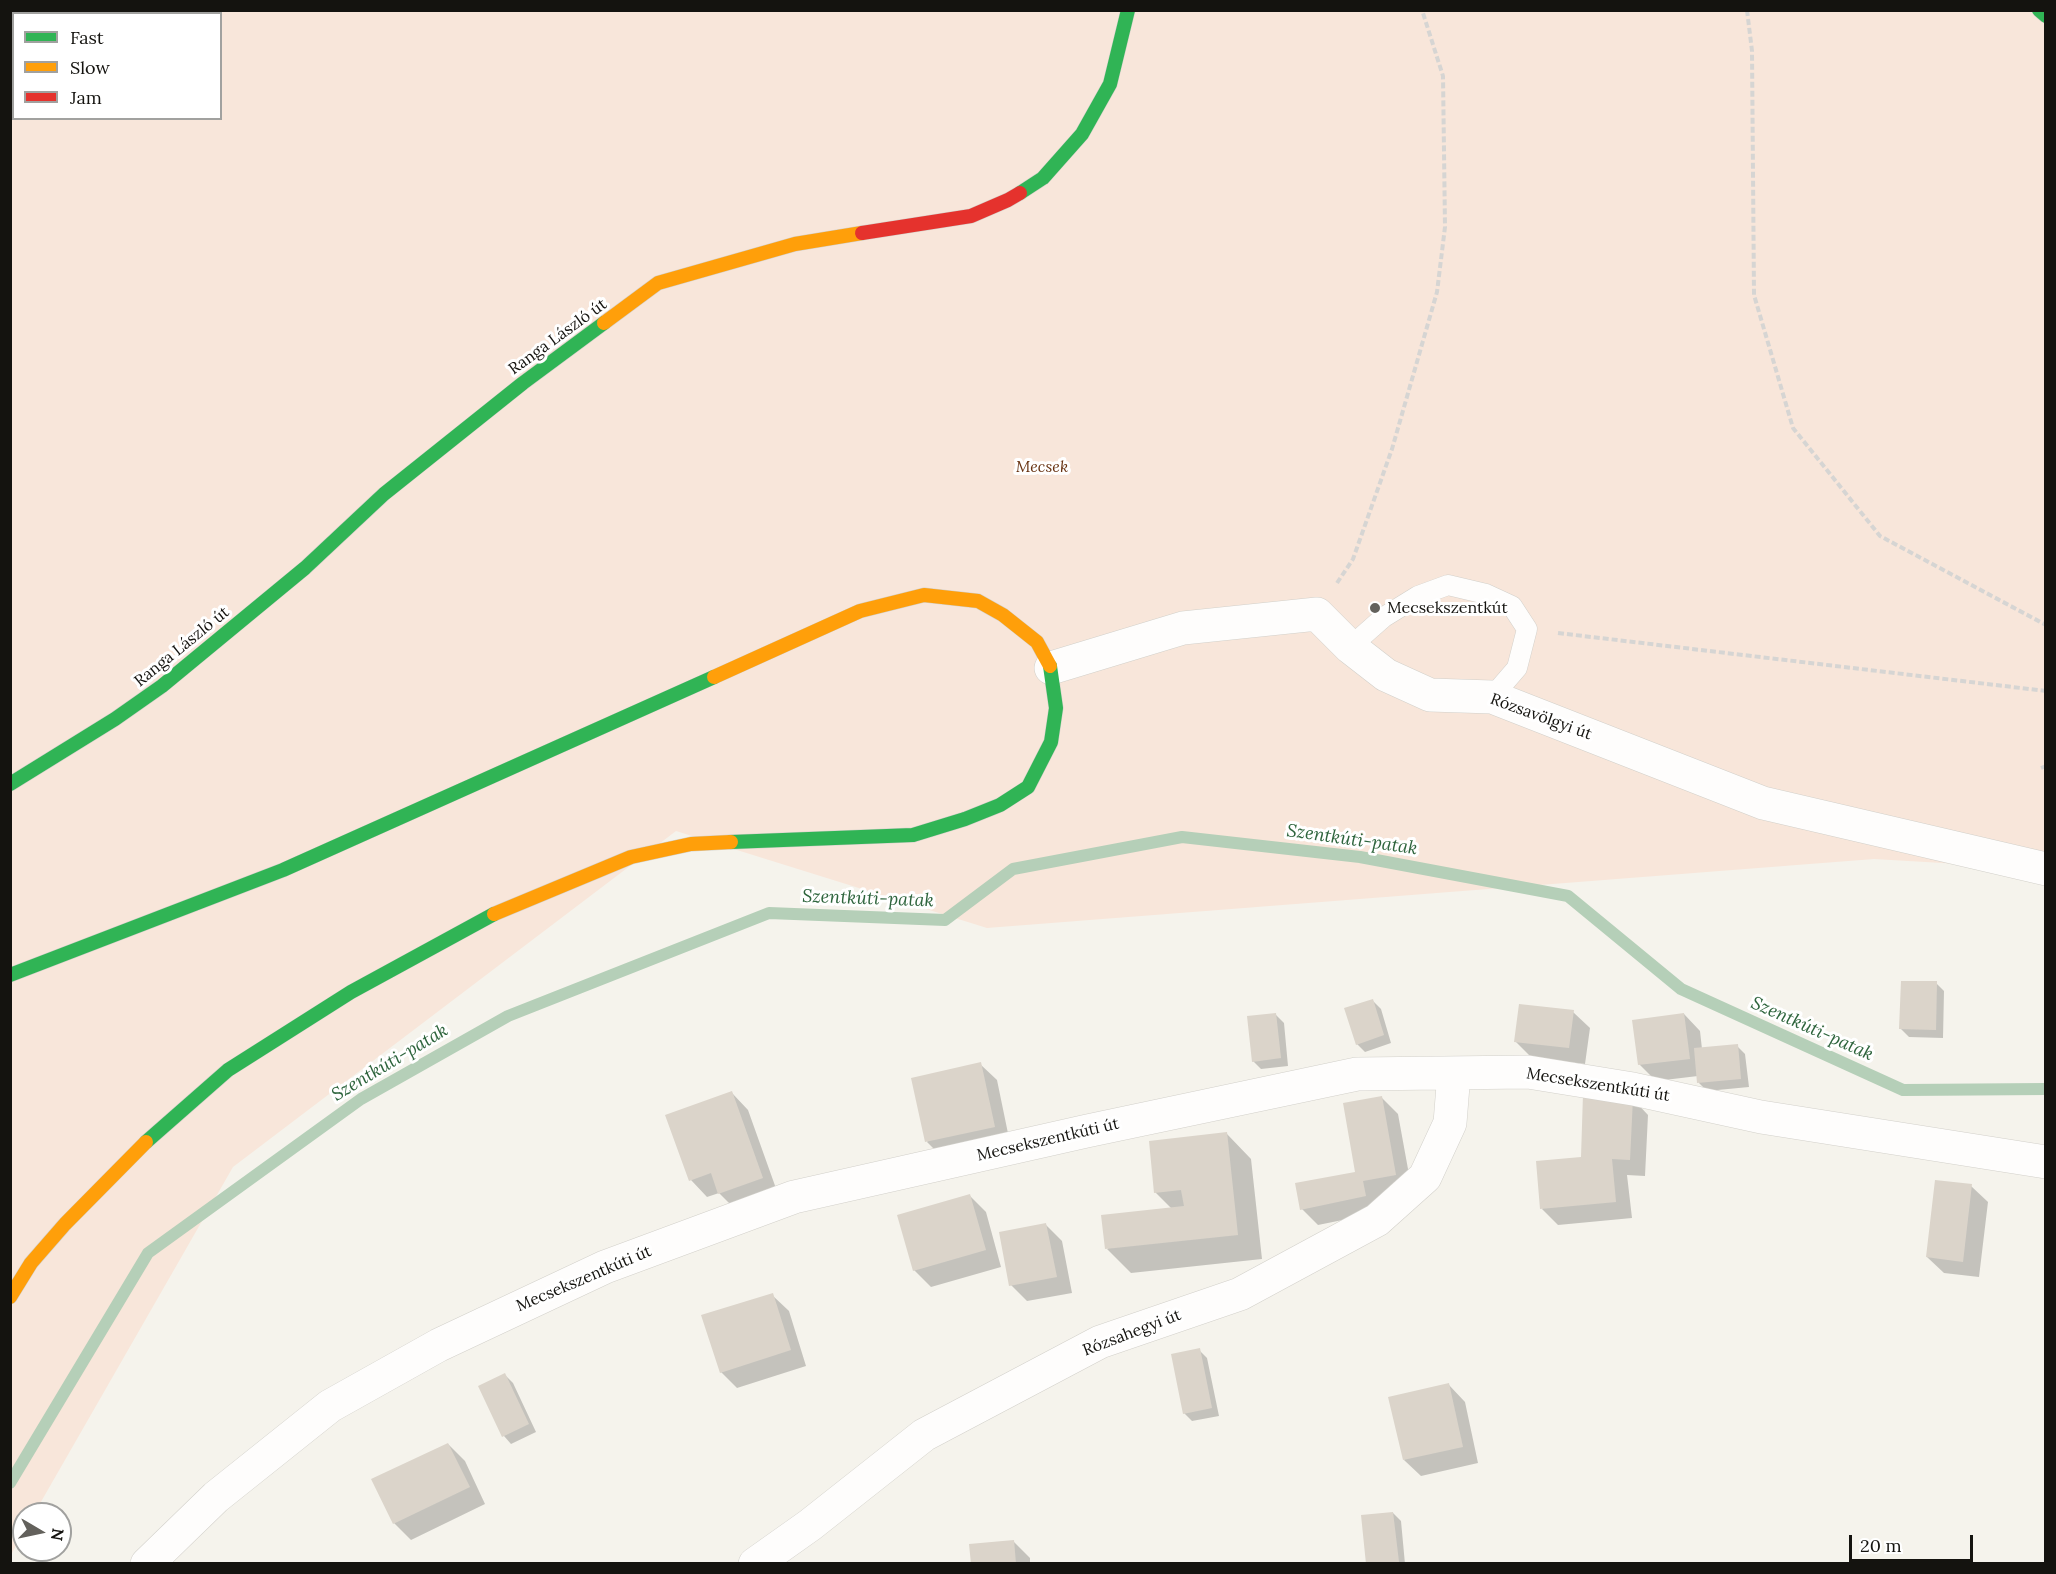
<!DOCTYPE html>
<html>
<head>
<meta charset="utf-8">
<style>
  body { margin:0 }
  #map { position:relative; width:2056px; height:1574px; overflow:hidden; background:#f5f3ec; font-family:Lora,serif }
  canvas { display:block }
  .frame { position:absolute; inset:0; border:12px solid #14130f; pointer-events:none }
  .legend { position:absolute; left:12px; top:12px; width:210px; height:108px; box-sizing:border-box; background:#fff; border:2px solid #a1a19f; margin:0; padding:8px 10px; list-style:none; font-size:18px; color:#14130f }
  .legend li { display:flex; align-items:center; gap:12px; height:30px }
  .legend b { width:30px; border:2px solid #a1a19f }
  .north { position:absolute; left:12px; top:1502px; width:60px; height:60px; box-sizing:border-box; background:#fff; border:2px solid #a1a19f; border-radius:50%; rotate:99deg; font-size:16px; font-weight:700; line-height:24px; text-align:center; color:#14130f }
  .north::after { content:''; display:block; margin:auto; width:21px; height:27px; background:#63615c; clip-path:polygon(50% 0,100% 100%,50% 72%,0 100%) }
  .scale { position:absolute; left:1849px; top:1535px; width:124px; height:27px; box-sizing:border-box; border:3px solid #14130f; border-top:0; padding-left:8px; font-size:18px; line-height:21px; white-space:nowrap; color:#14130f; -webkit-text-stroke:4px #fff; paint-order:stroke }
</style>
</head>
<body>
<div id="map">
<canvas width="2056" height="1574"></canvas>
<div class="frame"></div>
<ul class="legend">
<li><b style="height:8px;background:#30b455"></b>Fast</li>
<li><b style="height:8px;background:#ff9f0a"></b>Slow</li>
<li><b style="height:8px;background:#e5322d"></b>Jam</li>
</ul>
<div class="north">N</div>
<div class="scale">20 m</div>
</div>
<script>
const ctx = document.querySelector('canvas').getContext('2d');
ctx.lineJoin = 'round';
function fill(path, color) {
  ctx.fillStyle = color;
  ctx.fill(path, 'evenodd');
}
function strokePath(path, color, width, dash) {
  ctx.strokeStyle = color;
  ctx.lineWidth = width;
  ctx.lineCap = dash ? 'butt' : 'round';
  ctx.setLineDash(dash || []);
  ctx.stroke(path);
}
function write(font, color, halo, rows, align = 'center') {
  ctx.font = font + ' Lora,serif';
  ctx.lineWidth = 6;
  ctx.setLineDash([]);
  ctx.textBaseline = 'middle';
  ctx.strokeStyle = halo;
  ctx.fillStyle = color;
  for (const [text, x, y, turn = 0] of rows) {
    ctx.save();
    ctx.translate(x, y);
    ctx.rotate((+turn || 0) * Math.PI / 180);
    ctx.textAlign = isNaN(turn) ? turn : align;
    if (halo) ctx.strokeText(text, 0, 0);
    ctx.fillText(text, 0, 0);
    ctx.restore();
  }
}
const green = new Path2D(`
  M 11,11 L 2045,11 L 2045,869 L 1874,859 L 987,928 L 676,831 L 233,1167 L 34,1514 L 24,1514 L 24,1531 L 11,1555 ZM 14,14 L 220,14 L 220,118 L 14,118 Z`);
const shadow = new Path2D(`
  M 1936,983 L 1944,991 L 1943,1038 L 1909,1037 L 1901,1029 Z
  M 1373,1001 L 1381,1009 L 1391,1043 L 1365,1052 L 1357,1044 Z
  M 1573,1012 L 1590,1028 L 1585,1064 L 1532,1058 L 1516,1042 Z
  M 1684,1014 L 1700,1031 L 1702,1049 L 1737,1046 L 1745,1054 L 1749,1087 L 1707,1091 L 1699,1083 L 1698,1076 L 1656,1081 L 1639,1064 Z
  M 1276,1015 L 1284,1023 L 1288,1066 L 1261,1069 L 1253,1061 Z
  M 980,1064 L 997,1080 L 1010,1143 L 943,1158 L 927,1142 Z
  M 732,1093 L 748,1110 L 778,1194 L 736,1210 L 719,1193 L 707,1197 L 691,1180 Z
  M 1382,1098 L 1398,1114 L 1412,1191 L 1382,1212 L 1318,1225 L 1302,1209 L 1357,1173 Z
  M 1632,1098 L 1648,1115 L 1645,1176 L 1627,1175 L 1632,1218 L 1558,1225 L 1542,1209 Z
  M 1227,1134 L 1251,1159 L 1262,1259 L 1131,1273 L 1107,1249 L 1172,1209 L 1155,1192 Z
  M 1971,1186 L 1988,1202 L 1979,1277 L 1944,1273 L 1927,1257 Z
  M 970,1196 L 986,1212 L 1001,1267 L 931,1287 L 914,1270 Z
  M 1046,1225 L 1062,1241 L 1072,1293 L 1027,1301 L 1011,1285 Z
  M 772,1295 L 789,1311 L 806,1366 L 737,1388 L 721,1372 Z
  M 1199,1350 L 1207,1358 L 1219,1416 L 1192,1421 L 1184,1413 Z
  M 505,1375 L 513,1383 L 536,1432 L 511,1444 L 504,1436 Z
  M 1449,1385 L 1465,1402 L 1478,1463 L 1421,1476 L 1404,1460 Z
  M 448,1444 L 465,1461 L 485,1504 L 411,1540 L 394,1523 Z
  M 1393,1513 L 1401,1521 L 1405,1564 L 1367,1564 Z
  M 1013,1541 L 1030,1558 L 1030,1564 L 973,1564 Z`);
const stream = new Path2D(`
  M 10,1483 L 148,1253 L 361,1099 L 508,1016 L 769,913 L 945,920 L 1013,869 L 1182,837 L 1360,857 L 1568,896 L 1681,989 L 1903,1090 L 2046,1089`);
const building = new Path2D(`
  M 1901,981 L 1937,981 L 1936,1030 L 1899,1029 Z
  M 1373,999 L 1384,1035 L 1356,1045 L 1344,1008 Z
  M 1519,1004 L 1574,1010 L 1569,1048 L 1514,1042 Z
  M 1276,1013 L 1281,1058 L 1252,1062 L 1247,1016 Z
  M 1684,1013 L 1690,1059 L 1638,1065 L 1632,1020 Z
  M 1738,1044 L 1741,1079 L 1697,1083 L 1694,1048 Z
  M 981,1062 L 995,1127 L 925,1142 L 911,1078 Z
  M 732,1091 L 763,1178 L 718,1194 L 711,1173 L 689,1181 L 665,1115 Z
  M 1583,1094 L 1633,1097 L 1630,1160 L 1612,1159 L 1616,1202 L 1540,1209 L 1536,1161 L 1581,1157 Z
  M 1382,1096 L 1396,1175 L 1363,1181 L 1366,1196 L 1300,1210 L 1295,1183 L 1355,1172 L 1343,1103 Z
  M 1227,1132 L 1238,1235 L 1105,1249 L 1101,1215 L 1184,1206 L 1181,1190 L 1154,1193 L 1149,1141 Z
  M 1935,1180 L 1972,1184 L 1963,1262 L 1926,1257 Z
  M 970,1194 L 986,1250 L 913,1271 L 897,1215 Z
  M 1046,1223 L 1057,1277 L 1009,1286 L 999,1232 Z
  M 773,1293 L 791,1350 L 720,1373 L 701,1315 Z
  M 1200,1348 L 1212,1408 L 1183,1414 L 1171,1354 Z
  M 505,1373 L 529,1424 L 502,1437 L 478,1386 Z
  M 1449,1383 L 1463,1447 L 1403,1460 L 1388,1397 Z
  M 448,1443 L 470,1487 L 393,1524 L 371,1479 Z
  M 1393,1512 L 1399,1562 L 1366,1564 L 1361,1515 Z
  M 1014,1540 L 1016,1564 L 971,1564 L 969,1544 Z`);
const path = new Path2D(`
  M 1747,10 L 1752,51 L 1754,295 L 1793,428 L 1880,536 L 2046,625
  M 1337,583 L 1353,559 L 1392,449 L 1437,292 L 1445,227 L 1443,76 L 1422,10
  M 1558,633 L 2046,691
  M 2041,768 L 2046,766`);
const lane = new Path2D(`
  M 1350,647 L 1384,617 L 1418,596 L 1448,585 L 1486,594 L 1512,606 L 1527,629 L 1517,668 L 1492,697`);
const street = new Path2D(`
  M 1051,668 L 1183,628 L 1317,614 L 1350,647 L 1386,675 L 1430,695 L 1492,697 L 1763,803 L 2046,869
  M 147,1564 L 216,1497 L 330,1406 L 439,1345 L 605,1267 L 794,1197 L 1087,1131 L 1357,1074 L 1528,1072 L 1633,1089 L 1761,1117 L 2046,1162
  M 755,1564 L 810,1525 L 924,1435 L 1100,1342 L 1240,1294 L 1377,1220 L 1425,1177 L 1450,1123 L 1454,1073`);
const fast = new Path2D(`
  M 2039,10 L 2046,16
  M 1020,193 L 1043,178 L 1082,134 L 1110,84 L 1128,10
  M 10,784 L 115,719 L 162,686 L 305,568 L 384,494 L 523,383 L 604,323
  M 731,842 L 913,835 L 965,819 L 1000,805 L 1028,787 L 1051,742 L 1056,708 L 1050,666
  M 10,975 L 283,870 L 714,677
  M 146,1142 L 228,1070 L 351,992 L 494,914`);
const slow = new Path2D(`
  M 604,323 L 658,283 L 795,244 L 862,233
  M 714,677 L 860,611 L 924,595 L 978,601 L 1003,615 L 1037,642 L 1050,666
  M 494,914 L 631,857 L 691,844 L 731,842
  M 10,1297 L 31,1263 L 65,1224 L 146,1142`);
const jam = new Path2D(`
  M 862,233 L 971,216 L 1008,200 L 1020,193`);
const markers = [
  [1375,608,6,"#63615c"]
];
const streetNames = [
  ["Ranga László út",558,337,-36],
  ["Ranga László út",182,647,-39],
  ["Rózsavölgyi út",1541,717,20],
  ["Mecsekszentkúti út",1598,1085,9],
  ["Mecsekszentkúti út",1048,1140,-13],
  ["Mecsekszentkúti út",584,1279,-23],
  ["Rózsahegyi út",1132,1333,-21]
];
const parkNames = [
  ["Mecsek",1042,467]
];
const poiNames = [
  ["Mecsekszentkút",1387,608]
];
const waterNames = [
  ["Szentkúti-patak",1352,840,8],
  ["Szentkúti-patak",868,899,2],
  ["Szentkúti-patak",1812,1029,24],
  ["Szentkúti-patak",390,1063,-31]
];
fill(green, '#f8e6da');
fill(shadow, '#0003');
strokePath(stream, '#b5cfb8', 12);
fill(building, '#dbd4ca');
strokePath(lane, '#d2d0ca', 21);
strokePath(street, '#d2d0ca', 34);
strokePath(fast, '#d2d0ca', 15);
strokePath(slow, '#d2d0ca', 15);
strokePath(jam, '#d2d0ca', 15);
strokePath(path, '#d6d5d3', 4, [6, 3]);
strokePath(lane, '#fefdfc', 20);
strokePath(street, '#fefdfc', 33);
strokePath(fast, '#30b455', 14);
strokePath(slow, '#ff9f0a', 14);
strokePath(jam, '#e5322d', 14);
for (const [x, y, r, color] of markers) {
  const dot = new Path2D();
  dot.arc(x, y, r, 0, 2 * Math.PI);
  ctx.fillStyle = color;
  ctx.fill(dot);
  strokePath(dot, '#fff', 2);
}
write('16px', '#14130f', '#fff', streetNames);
write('italic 16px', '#673211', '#fff', parkNames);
write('16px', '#14130f', '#fff', poiNames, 'left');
write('italic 18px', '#2d643c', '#fff', waterNames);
</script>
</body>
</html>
